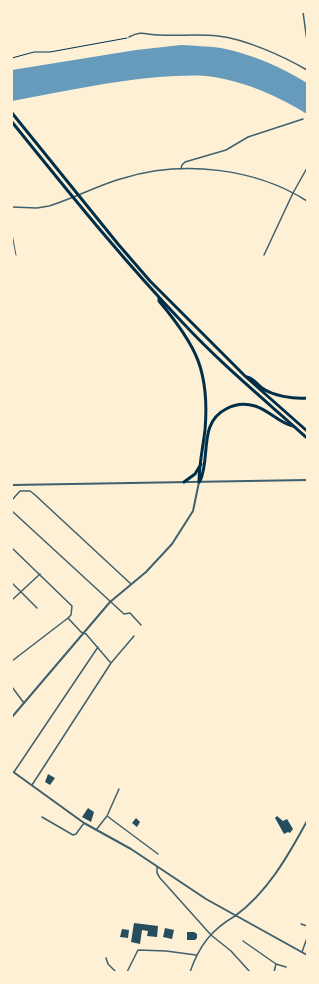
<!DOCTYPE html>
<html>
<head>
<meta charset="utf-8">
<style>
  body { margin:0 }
  #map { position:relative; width:319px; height:984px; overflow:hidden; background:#fdf0d5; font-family:"Libre Baskerville",serif }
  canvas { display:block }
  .frame { position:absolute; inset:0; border:13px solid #fdf0d5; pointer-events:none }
</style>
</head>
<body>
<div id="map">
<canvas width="319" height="984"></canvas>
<div class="frame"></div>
</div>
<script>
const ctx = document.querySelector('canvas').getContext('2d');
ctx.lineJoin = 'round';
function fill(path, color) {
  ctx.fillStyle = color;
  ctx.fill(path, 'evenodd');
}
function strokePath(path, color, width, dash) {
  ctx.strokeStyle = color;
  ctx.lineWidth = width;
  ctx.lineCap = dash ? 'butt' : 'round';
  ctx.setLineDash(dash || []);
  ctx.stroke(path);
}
const water = new Path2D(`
  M 181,45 C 194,46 208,46 221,48 C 251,54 282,67 307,83 L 307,114 C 278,96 248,83 214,77 C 196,74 177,76 159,77 C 110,81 61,92 12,101 L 12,70 L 136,50 Z`);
const building = new Path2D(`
  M 48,774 L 55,778 L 50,785 L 45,782 Z
  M 88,808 L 94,812 L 91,822 L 82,817 Z
  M 277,816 L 283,821 L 287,819 L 293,829 L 290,833 L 288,832 L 284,834 L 275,818 Z
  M 136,818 L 140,822 L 137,827 L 132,823 Z
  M 134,923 L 158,926 L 157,937 L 147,936 L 148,931 L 142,930 L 140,944 L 131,942 Z
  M 165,928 L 174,930 L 172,939 L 163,937 Z
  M 122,929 L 129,930 L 128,938 L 120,937 Z
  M 187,932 L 194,932 L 197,934 L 197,938 L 195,940 L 187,940 Z`);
const path = new Path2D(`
  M 12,58 L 34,52 L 50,52 L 127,38`);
const service = new Path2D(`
  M 12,234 L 16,255`);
const minor = new Path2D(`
  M 303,12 L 307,41
  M 129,37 C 143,30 145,35 159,35 C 178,36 198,34 218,36 C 245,39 283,56 307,70
  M 181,169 L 182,165 L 185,162 L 226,150 L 248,137 L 303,119
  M 12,207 L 37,208 L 49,206 C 75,198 98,185 124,178 C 183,160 255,168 307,201
  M 264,255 L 293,193 L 307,168
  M 12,500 L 20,491 L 30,491 L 34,494 L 131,584
  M 12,511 L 124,614 L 130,613 L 141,625
  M 12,548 L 72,606 L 71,615 L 68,618 L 12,661
  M 12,583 L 37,608
  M 12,600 L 40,574
  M 68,618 L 81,632 L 86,634 L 110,662
  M 12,687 L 24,703
  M 14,772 L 98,647
  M 32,785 L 111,663 L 134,636
  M 107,816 L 158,854
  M 42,817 L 73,835 L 76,834 L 84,823
  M 96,830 L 107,816 L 119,789
  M 157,867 L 157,873 L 160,878 L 211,935 L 231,951 L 250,972
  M 301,924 L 307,926
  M 243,941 L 276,964 L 286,967
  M 302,952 L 307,938
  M 106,958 L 108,964 L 116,972
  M 127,972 L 138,950 L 166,951 L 196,955
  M 190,972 C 199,946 211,930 235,916
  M 274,972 L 276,964`);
const tertiary = new Path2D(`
  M 12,485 L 307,480
  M 12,717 L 110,602 L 146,572 L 172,544 L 193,511 L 199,482
  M 12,771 L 84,823 L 131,849 L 206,899 L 307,955
  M 235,916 C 267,893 288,856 307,821`);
const motorway = new Path2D(`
  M 12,113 L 118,244 L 150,281 L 246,377 L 307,431
  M 12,122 C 67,190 122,259 183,323 C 221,364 265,400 307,438
  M 159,297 L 159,301 C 196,345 210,371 205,430 C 203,447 199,465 199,482
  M 247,377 C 253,378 257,384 262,388 C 273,396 293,399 307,398
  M 200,481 C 211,458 198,423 226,409 C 235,404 245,403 255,406 C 269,410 280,424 293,426
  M 184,482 L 195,474 L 201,464`);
fill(water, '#669bbc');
fill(building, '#264d5e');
strokePath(path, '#003049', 1);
strokePath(service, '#3f606c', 1);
strokePath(minor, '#3f606c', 1.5);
strokePath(tertiary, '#3f606c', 2);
strokePath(motorway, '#003049', 3);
</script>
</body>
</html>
